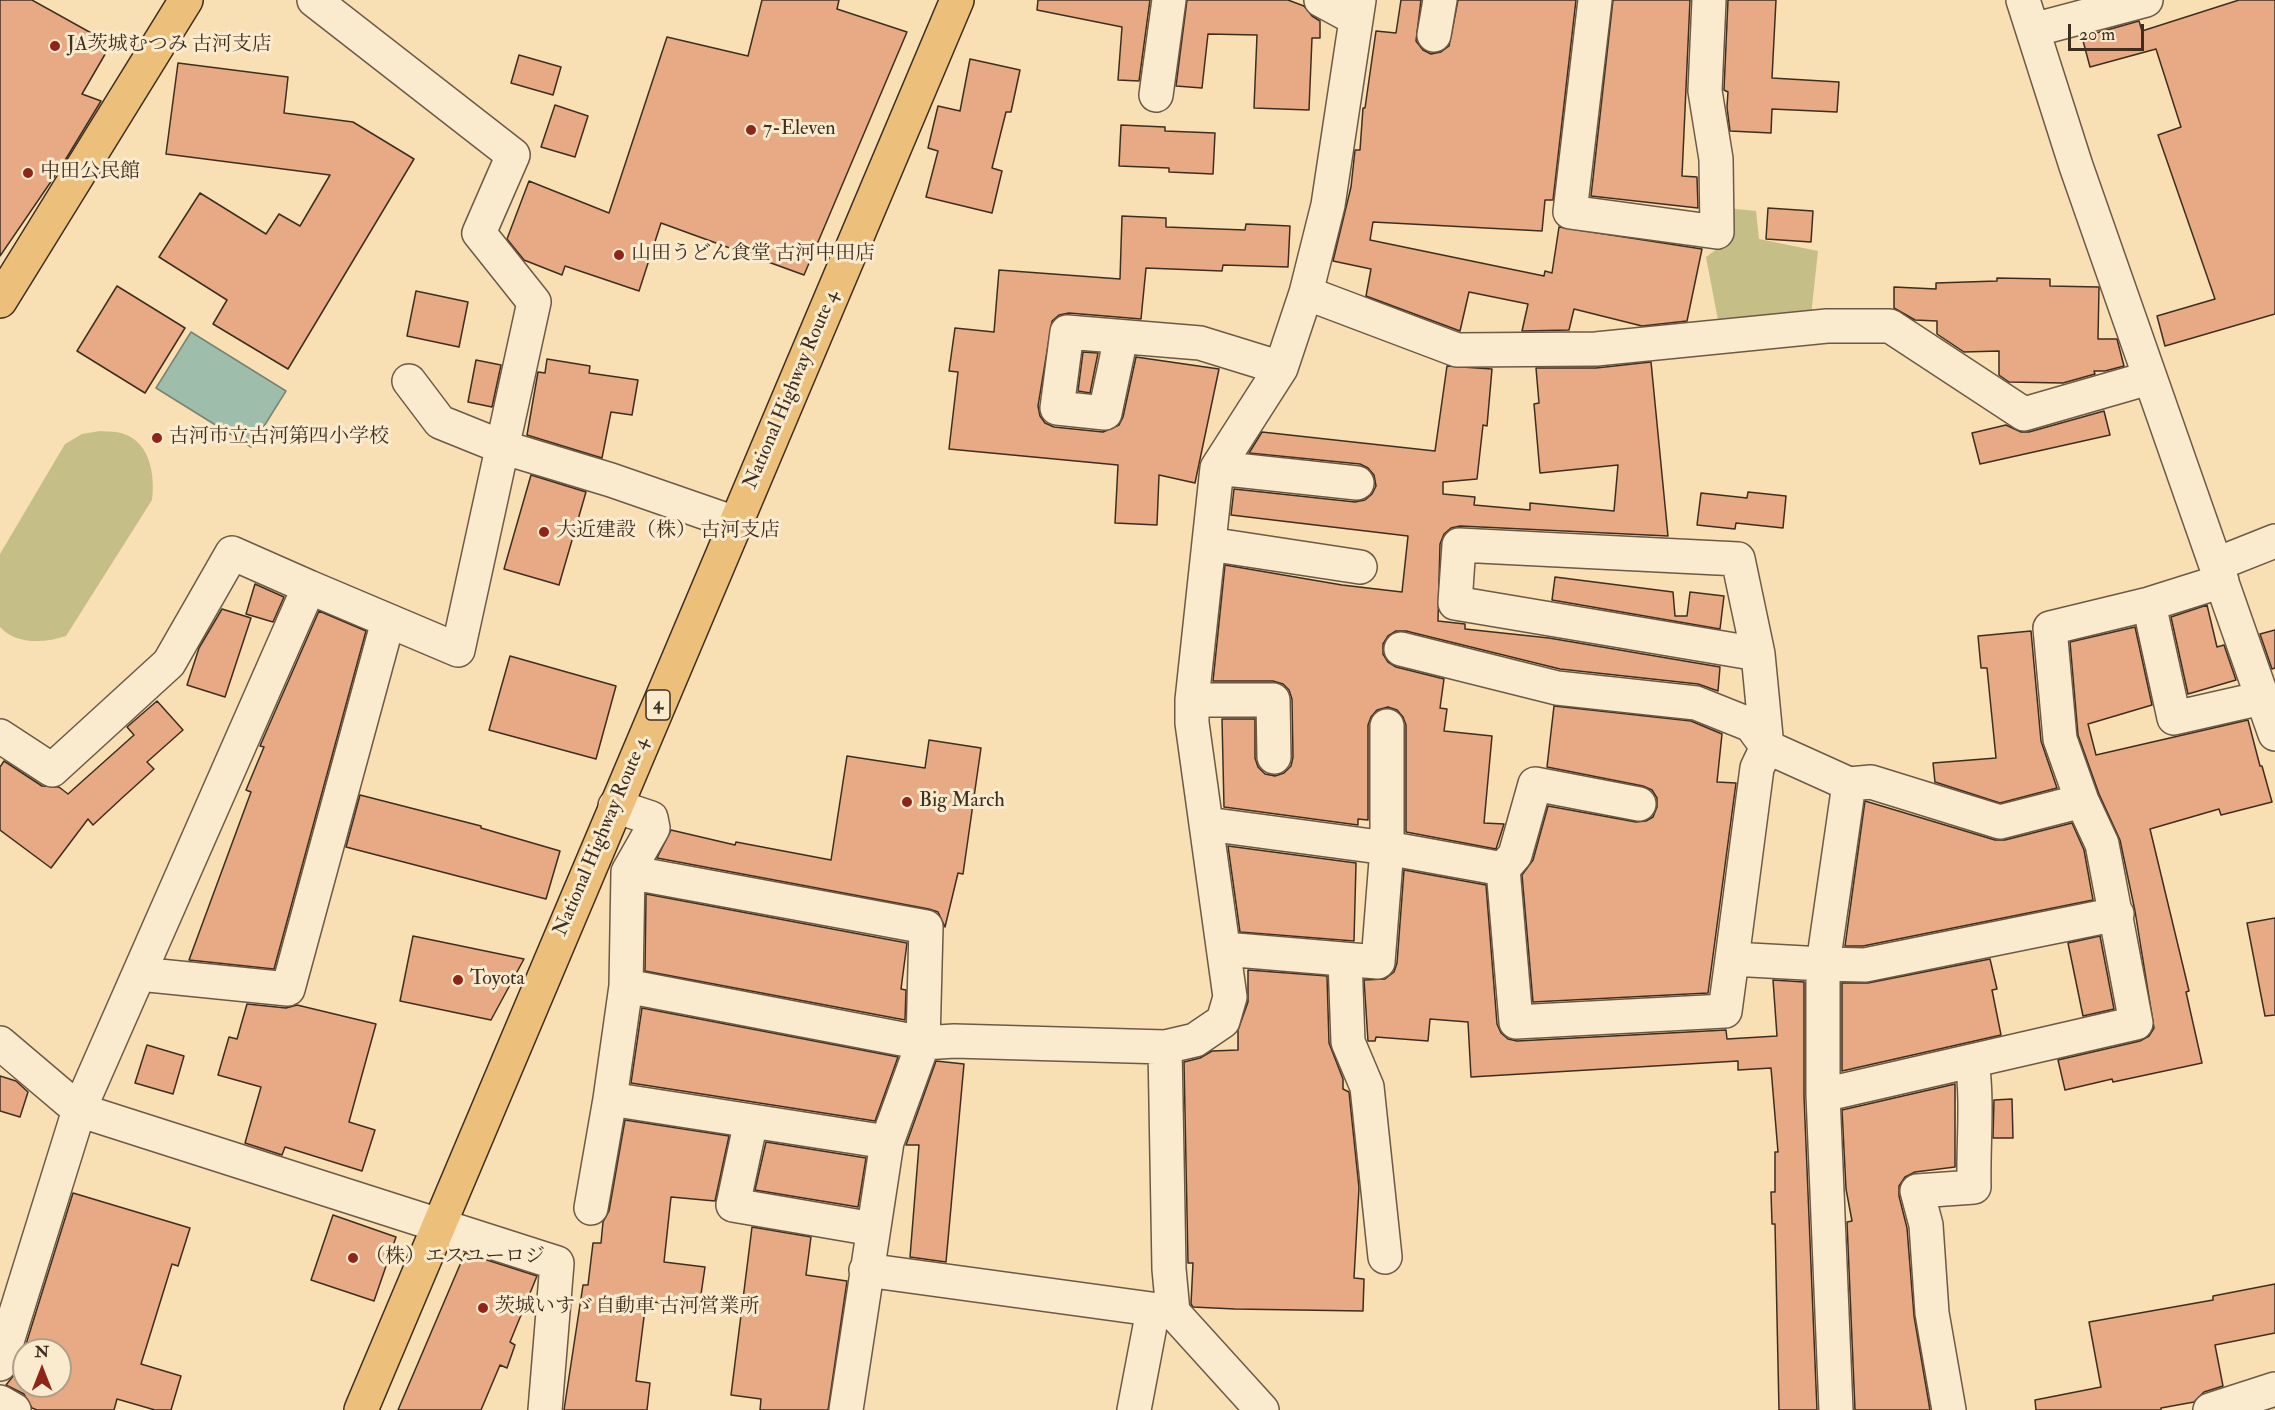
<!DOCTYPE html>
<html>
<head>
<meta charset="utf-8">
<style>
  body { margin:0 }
  #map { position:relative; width:2275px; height:1410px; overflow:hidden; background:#f8dfb4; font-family:"IM FELL Double Pica",serif }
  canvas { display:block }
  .north { position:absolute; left:12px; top:1338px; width:60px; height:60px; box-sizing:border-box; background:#faeace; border:2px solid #af9f88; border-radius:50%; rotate:0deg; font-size:16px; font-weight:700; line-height:24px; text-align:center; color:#3e2e20 }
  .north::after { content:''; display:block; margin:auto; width:21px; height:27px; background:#8f2418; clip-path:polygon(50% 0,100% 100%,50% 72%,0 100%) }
  .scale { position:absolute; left:2068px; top:24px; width:76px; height:27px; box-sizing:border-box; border:3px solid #3e2e20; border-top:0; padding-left:8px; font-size:18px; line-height:21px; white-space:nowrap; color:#3e2e20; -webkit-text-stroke:4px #faeace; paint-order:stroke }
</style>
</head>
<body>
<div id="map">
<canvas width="2275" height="1410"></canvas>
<div class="north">N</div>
<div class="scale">20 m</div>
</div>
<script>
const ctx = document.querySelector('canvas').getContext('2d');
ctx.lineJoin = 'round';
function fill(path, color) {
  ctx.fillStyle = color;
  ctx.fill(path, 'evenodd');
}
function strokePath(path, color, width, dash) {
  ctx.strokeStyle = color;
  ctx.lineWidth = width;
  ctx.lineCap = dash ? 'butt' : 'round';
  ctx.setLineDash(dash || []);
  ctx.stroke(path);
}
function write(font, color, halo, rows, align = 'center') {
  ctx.font = font + ' "IM FELL Double Pica","Noto Serif JP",serif';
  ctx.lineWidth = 6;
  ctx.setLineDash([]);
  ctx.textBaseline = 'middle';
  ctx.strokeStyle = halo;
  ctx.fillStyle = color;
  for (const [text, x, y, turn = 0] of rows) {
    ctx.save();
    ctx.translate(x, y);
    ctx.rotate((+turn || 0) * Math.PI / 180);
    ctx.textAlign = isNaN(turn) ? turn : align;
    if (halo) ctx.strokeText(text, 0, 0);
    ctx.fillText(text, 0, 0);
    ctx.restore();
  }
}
const green = new Path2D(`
  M 1726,208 L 1756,211 L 1759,239 L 1818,251 L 1811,316 L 1718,320 L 1706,257 L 1731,239 Z
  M 100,431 C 108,432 117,431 124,434 C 151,443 155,477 152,500 L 66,636 C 45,643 16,645 0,627 L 0,554 L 65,444 L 82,434 Z`);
const water = new Path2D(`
  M 191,332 L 286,391 L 251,447 L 156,388 Z`);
const building = new Path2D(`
  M 0,0 L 32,0 L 111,44 L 82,94 L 101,101 L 61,167 L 0,256 Z
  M 762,0 L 839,0 L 837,9 L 907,32 L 804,275 L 661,223 L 639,291 L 565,266 L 562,275 L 524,260 L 507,239 L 529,181 L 609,213 L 667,37 L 748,56 Z
  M 1038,0 L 1150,0 L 1139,81 L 1118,80 L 1122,27 L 1037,10 Z
  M 1187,0 L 1288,0 L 1304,6 L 1312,16 L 1320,21 L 1320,38 L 1312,38 L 1309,110 L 1254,108 L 1257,35 L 1208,34 L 1202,88 L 1176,86 Z
  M 1401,0 L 1421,0 L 1416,41 L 1423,50 L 1431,54 L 1441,52 L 1449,46 L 1458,0 L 1576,0 L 1553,200 L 1545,200 L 1542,231 L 1373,222 L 1370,240 L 1544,276 L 1545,271 L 1552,273 L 1559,227 L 1702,249 L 1687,321 L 1642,326 L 1574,309 L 1569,330 L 1522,331 L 1528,304 L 1469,292 L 1460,331 L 1366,296 L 1371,269 L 1333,261 L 1351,187 L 1355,150 L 1360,150 L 1363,108 L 1365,108 L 1376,31 L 1396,33 Z
  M 1613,0 L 1690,0 L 1682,176 L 1697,177 L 1698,208 L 1591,196 Z
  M 1728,0 L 1776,0 L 1772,78 L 1839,82 L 1837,112 L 1772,109 L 1771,133 L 1730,131 L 1727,107 L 1728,92 L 1724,90 Z
  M 2239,0 L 2275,0 L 2275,314 L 2165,346 L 2157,316 L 2215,299 L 2158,135 L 2181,127 L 2156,49 L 2090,67 L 2082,37 L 2139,21 L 2142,31 Z
  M 519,55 L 561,67 L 553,95 L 511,83 Z
  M 970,59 L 1020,70 L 1011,112 L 1006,112 L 992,168 L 1002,171 L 992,213 L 926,197 L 938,151 L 928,148 L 938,106 L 960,111 Z
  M 178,63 L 288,77 L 284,113 L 353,122 L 414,159 L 288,369 L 213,324 L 227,300 L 159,257 L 200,193 L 266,234 L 279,214 L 300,226 L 330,175 L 166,154 Z
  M 555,105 L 588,116 L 575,157 L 541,147 Z
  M 1121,125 L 1165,127 L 1165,131 L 1215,133 L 1213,174 L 1169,172 L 1169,168 L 1119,166 Z
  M 1768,208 L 1813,211 L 1811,242 L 1766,239 Z
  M 1122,216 L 1166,218 L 1166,227 L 1245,230 L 1246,224 L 1290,226 L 1288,267 L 1223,265 L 1222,271 L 1146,268 L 1141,319 L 1069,313 L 1059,315 L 1052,321 L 1038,406 L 1040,416 L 1045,423 L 1054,427 L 1103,432 L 1119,425 L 1123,417 L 1136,357 L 1219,369 L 1195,483 L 1159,475 L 1157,525 L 1115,523 L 1118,465 L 949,449 L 958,372 L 949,371 L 955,328 L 994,332 L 999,270 L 1120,279 Z
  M 1997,278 L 2050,279 L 2050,286 L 2099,287 L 2098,339 L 2117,339 L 2124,366 L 2105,371 L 2094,371 L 2095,374 L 2063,383 L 2009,382 L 1999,375 L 1999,351 L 1964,352 L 1937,334 L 1937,321 L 1915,320 L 1894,308 L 1894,287 L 1936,289 L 1936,283 L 1997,281 Z
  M 117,286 L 185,328 L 145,393 L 77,351 Z
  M 416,291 L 468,302 L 459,347 L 407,336 Z
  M 1083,352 L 1098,353 L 1090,393 L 1078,391 Z
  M 547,359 L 590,366 L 589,373 L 638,380 L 632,415 L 611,412 L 602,458 L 527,435 L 538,372 L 545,373 Z
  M 476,360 L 501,365 L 492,407 L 468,402 Z
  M 1651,362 L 1668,536 L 1460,526 L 1451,528 L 1444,534 L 1440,544 L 1438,621 L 1465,624 L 1465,629 L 1549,638 L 1720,667 L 1718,691 L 1698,684 L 1560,669 L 1406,631 L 1396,631 L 1388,636 L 1383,644 L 1383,654 L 1388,662 L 1396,667 L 1444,679 L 1440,708 L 1447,709 L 1444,731 L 1492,736 L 1484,823 L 1504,824 L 1496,849 L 1406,832 L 1406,725 L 1403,717 L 1397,710 L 1388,707 L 1377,710 L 1371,717 L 1368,725 L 1368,820 L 1358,819 L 1358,825 L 1224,807 L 1222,719 L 1255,719 L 1255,758 L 1258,767 L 1265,774 L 1275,776 L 1284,773 L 1291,766 L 1293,757 L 1292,699 L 1289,690 L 1283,684 L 1273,681 L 1213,681 L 1225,565 L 1342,585 L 1402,592 L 1408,536 L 1231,515 L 1234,489 L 1355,502 L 1365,500 L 1372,494 L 1376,486 L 1374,475 L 1368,468 L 1360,464 L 1249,453 L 1262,432 L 1435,451 L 1447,366 L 1492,369 L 1487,426 L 1483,425 L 1477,479 L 1443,482 L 1443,494 L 1475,497 L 1474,505 L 1530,510 L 1530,503 L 1614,511 L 1618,465 L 1540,473 L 1534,404 L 1539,403 L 1536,368 L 1596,368 Z
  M 2104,411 L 2110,435 L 1980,464 L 1972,433 L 2006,425 L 2021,432 L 2029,432 Z
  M 531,475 L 586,492 L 559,585 L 504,569 Z
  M 1748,492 L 1786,496 L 1783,528 L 1736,523 L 1735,529 L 1697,525 L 1701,493 L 1747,498 Z
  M 1555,577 L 1673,592 L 1675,616 L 1687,616 L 1690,592 L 1724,596 L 1720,629 L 1552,600 Z
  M 255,584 L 284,597 L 273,622 L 246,614 Z
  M 2207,605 L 2217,647 L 2224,645 L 2236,680 L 2188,694 L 2171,617 Z
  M 222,609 L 251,618 L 225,697 L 187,685 L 199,648 Z
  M 319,611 L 366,631 L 274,969 L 189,960 L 251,792 L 246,790 L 264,747 L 260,746 Z
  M 2135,627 L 2152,705 L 2088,724 L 2096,755 L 2248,720 L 2260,766 L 2262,766 L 2272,802 L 2221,815 L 2219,809 L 2150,829 L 2189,991 L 2186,992 L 2202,1063 L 2113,1082 L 2112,1079 L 2065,1090 L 2058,1060 L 2140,1041 L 2149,1036 L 2154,1028 L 2135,911 L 2120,840 L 2099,794 L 2078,735 L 2070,642 Z
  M 2275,630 L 2275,668 L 2272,669 L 2260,634 Z
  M 2031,631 L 2041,741 L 2057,788 L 2000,803 L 1935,782 L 1933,763 L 1996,758 L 1987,668 L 1981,668 L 1978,636 Z
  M 510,656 L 616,686 L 596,759 L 489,730 Z
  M 157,701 L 183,730 L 147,762 L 154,769 L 122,798 L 93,825 L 88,819 L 51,868 L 0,830 L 0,767 L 4,761 L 42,786 L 59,787 L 68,794 L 134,735 L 127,727 Z
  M 1554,706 L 1691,721 L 1722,734 L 1717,782 L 1736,783 L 1708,993 L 1533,1002 L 1522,875 L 1533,860 L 1548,806 L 1636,822 L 1646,821 L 1653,817 L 1657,807 L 1657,798 L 1652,790 L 1643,786 L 1547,767 Z
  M 929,740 L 981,748 L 963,874 L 958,873 L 945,927 L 938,912 L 929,909 L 657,858 L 671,830 L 735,845 L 736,842 L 831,860 L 847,756 L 925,768 Z
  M 360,795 L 481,826 L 481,828 L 560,851 L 546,899 L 346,847 Z
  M 1865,801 L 1995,840 L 2005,840 L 2072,823 L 2084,850 L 2093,900 L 1863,946 L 1845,946 Z
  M 1228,846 L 1356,863 L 1354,941 L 1240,932 Z
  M 1404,870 L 1486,885 L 1497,1024 L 1501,1033 L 1508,1039 L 1517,1041 L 1726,1030 L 1727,1039 L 1777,1036 L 1773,980 L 1804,982 L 1804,1096 L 1817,1410 L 1779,1410 L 1775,1224 L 1772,1224 L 1771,1192 L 1775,1192 L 1775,1152 L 1778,1152 L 1771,1068 L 1738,1070 L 1738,1061 L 1471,1077 L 1468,1022 L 1430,1019 L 1428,1041 L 1376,1037 L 1375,1041 L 1368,1041 L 1364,980 L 1385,979 L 1394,972 L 1397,963 Z
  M 646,894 L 907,943 L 901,989 L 906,990 L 905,1020 L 645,971 Z
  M 2275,918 L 2275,1015 L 2265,1016 L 2247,923 Z
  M 413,936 L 524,959 L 491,1020 L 400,1001 Z
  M 2100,936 L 2114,1009 L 2083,1016 L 2068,943 Z
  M 1990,959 L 1997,989 L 1992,990 L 2001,1035 L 1842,1071 L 1842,983 L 1868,983 Z
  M 1248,970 L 1327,976 L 1329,1043 L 1343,1079 L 1343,1089 L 1349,1092 L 1359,1188 L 1354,1278 L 1364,1279 L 1363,1311 L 1235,1309 L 1193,1307 L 1191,1304 L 1193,1263 L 1188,1263 L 1184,1062 L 1200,1058 L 1212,1051 L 1238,1050 L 1238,1030 L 1248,1002 Z
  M 247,1004 L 286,1008 L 297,1005 L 376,1024 L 349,1122 L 375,1130 L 362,1171 L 285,1147 L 282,1155 L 245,1143 L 261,1087 L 218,1075 L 229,1037 L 237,1039 Z
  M 642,1008 L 898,1057 L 875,1121 L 631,1083 Z
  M 147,1045 L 184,1056 L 173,1094 L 135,1083 Z
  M 936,1061 L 964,1064 L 946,1262 L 910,1257 L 919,1145 L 906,1145 Z
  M 0,1076 L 16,1081 L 28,1092 L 20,1117 L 0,1111 Z
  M 1955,1084 L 1955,1167 L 1915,1172 L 1905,1177 L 1899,1186 L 1899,1196 L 1907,1228 L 1914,1316 L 1930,1410 L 1855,1410 L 1847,1222 L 1852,1221 L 1846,1189 L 1842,1110 Z
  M 2012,1099 L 2013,1138 L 1993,1138 L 1994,1100 Z
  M 625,1120 L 729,1136 L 715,1201 L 671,1197 L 664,1262 L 705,1267 L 699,1308 L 646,1301 L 636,1381 L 650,1383 L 647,1410 L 564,1410 L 583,1285 L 588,1285 L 593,1243 L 601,1243 L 603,1222 L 609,1211 Z
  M 766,1142 L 866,1158 L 858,1207 L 755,1190 Z
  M 73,1193 L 190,1228 L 178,1266 L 172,1264 L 141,1364 L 181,1376 L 171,1410 L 155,1410 L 117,1399 L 114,1410 L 37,1410 L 32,1408 L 24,1394 L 6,1385 L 18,1370 ZM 24,1350 L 60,1350 L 60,1386 L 24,1386 Z
  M 333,1215 L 396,1237 L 374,1301 L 311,1280 Z
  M 752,1227 L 811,1237 L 806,1275 L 847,1281 L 828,1410 L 760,1410 L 761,1399 L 731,1395 Z
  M 465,1253 L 537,1276 L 510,1342 L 515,1345 L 507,1368 L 500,1365 L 481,1410 L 398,1410 Z
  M 2275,1284 L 2275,1333 L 2215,1345 L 2223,1386 L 2204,1392 L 2194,1402 L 2161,1408 L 2161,1410 L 2036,1410 L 2035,1400 L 2101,1387 L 2089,1322 L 2213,1300 L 2213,1296 Z`);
const minor = new Path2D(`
  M 1321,0 L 1356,19
  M 1595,0 L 1570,212 L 1717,232 L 1716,159 L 1705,91 L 1709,0
  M 2023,0 L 2076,166 L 2275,734
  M 2033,30 L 2146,0
  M 1434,35 L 1440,0
  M 1156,95 L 1169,0
  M 1306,293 L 1457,350 L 1596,349 L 1827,326 L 1890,326 L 2024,414 L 2149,378
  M 1121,337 L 1105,413 L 1057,408 L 1067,332 L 1200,343 L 1281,368
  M 409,381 L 440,422 L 502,447 L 611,480 L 735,523
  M 1217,468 L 1357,483
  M 1209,544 L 1360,567
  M 2217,564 L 2275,541
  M 2149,604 L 2174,718 L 2262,698
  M 1401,649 L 1557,688 L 1696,703 L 1751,725 L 1767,747 L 1849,784 L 1871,782 L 2000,822 L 2082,801
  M 1192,700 L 1273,700 L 1274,757
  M 0,736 L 52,770 L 169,663 L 232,553 L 309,587
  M 1849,784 L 1823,964 L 1865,965 L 2117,914
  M 615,806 L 651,818 L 653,828 L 628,872 L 626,986 L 923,1043 L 954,1041 L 1165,1047 L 1195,1040 L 1223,1021 L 1230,997 L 1192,723 L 1192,700 L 1217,468 L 1281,368 L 1306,293 L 1328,205 L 1359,0
  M 1207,824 L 1387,848 L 1503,869 L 1516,1022 L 1725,1011 L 1732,959 L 1823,964 L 1823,1095 L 1836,1410
  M 1503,869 L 1515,855 L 1535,784 L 1639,804
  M 628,872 L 926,927 L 923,1043 L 887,1142 L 846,1410
  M 1224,949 L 1378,962 L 1387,848 L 1387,726
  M 1732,959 L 1757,768 L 1767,747 L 1758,654 L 1738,559 L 1459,545 L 1455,603 L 1758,654
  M 1345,960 L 1348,1042 L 1367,1087 L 1385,1257
  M 139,974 L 288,989 L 388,621
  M 626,986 L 610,1099 L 887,1142
  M 0,1043 L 79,1110 L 557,1263 L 545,1410
  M 1165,1047 L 1169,1269 L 1173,1312 L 1262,1410
  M 1823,1095 L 2136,1023 L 2102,844 L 2082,801 L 2060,739 L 2050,628 L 2149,604 L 2222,581
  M 751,1121 L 733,1205 L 873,1229
  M 591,1208 L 610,1099
  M 866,1270 L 1173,1312
  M 0,1364 L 79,1110 L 309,587 L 458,650 L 534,302 L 479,233 L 513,155 L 314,0
  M 0,1402 L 14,1410
  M 1134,1410 L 1153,1310
  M 1949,1410 L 1932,1313 L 1926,1225 L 1917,1191 L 1974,1187 C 1973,1145 1978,1102 1972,1061
  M 2210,1410 L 2275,1389`);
const major = new Path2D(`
  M 0,301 L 186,0`);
const highway = new Path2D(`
  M 361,1410 L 957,0`);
const markers = [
  [55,46,6,"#8f2418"],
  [751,130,6,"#8f2418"],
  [28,173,6,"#8f2418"],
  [619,255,6,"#8f2418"],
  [157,438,6,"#8f2418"],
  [544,532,6,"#8f2418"],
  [907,802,6,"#8f2418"],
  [458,980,6,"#8f2418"],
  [353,1258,6,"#8f2418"],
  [483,1308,6,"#8f2418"]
];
const shields = [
  [658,705,24]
];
const shieldNames = [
  ["4",658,705]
];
const poiNames = [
  ["JA茨城むつみ 古河支店",67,46],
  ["7-Eleven",763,130],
  ["中田公民館",40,173],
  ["山田うどん食堂 古河中田店",631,255],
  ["古河市立古河第四小学校",169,438],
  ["大近建設（株） 古河支店",556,532],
  ["Big March",919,802],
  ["Toyota",470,980],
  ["（株）エスユーロジ",365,1258],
  ["茨城いすゞ自動車 古河営業所",495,1308]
];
const streetNames = [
  ["National Highway Route 4",792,390,-67],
  ["National Highway Route 4",602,837,-67]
];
fill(green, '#c5bf87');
fill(water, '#9ebdaa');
strokePath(water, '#788473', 1.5);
fill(building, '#e7aa84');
strokePath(building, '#3e2e20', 1.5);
strokePath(minor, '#6c5a45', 36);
strokePath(major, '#3e2e20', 36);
strokePath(highway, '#3e2e20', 36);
strokePath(minor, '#faeace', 33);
strokePath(major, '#ecc07a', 33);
strokePath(highway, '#ecc07a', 33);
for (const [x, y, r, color] of markers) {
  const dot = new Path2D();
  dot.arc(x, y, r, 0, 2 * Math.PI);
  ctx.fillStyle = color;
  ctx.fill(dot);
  strokePath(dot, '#faeace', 2);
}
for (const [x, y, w] of shields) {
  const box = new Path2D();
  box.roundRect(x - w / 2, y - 15, w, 30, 4.5);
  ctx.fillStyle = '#faeace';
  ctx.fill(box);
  strokePath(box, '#3e2e20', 1.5);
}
write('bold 18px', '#3e2e20', null, shieldNames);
write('20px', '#3e2e20', '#faeace', poiNames, 'left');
write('20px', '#3e2e20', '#faeace', streetNames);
</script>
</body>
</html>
